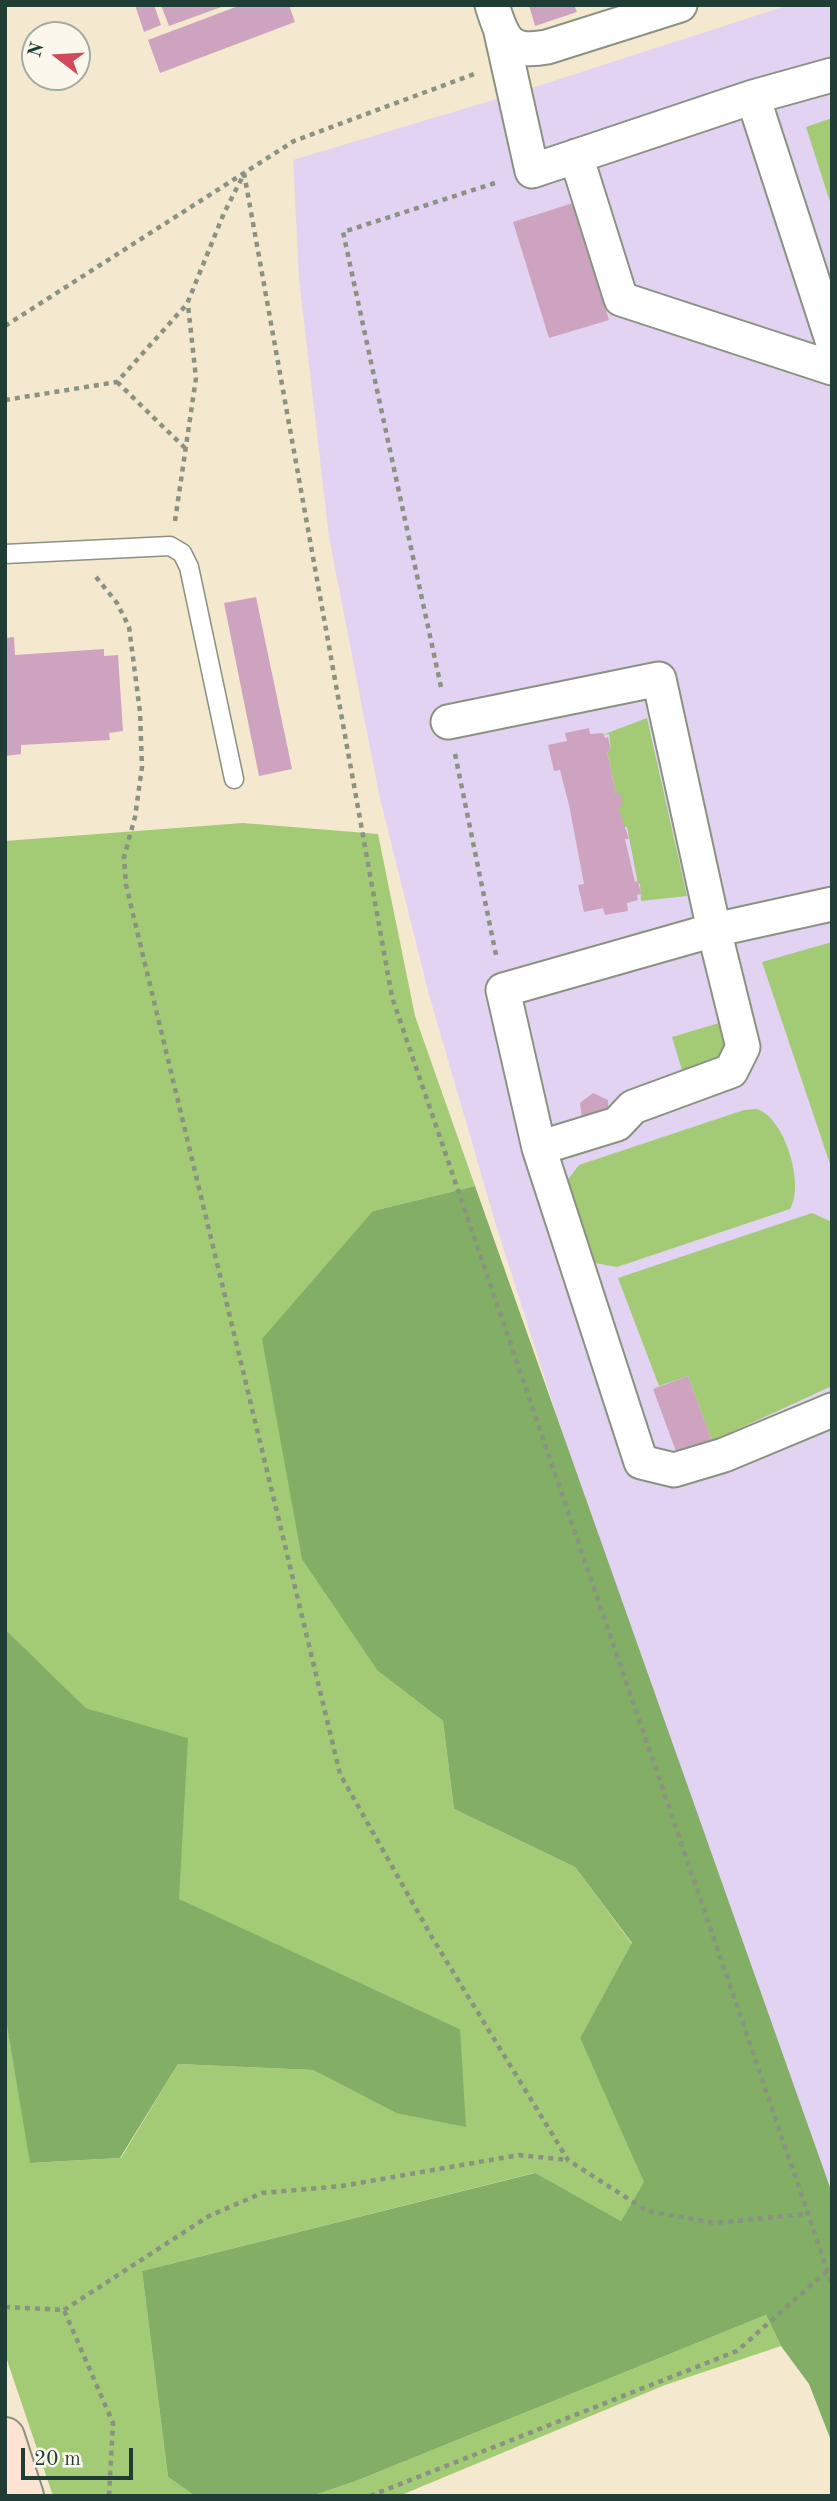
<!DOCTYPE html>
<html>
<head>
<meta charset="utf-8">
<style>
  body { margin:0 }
  #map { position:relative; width:837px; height:2501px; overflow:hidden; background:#f4e8cf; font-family:"Old Standard TT",serif }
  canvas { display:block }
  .frame { position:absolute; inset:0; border:7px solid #1f3d34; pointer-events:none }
  .north { position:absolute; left:21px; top:21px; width:70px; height:70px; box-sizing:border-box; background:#fbf7ec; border:2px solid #a3ada2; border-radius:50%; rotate:287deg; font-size:19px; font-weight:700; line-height:28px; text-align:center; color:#1f3d34 }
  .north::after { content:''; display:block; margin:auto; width:24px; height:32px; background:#d1495b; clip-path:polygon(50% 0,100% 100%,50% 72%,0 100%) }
  .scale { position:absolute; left:21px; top:2448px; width:112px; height:32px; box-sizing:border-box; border:4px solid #1f3d34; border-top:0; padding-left:9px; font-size:21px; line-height:24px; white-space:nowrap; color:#1f3d34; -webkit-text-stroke:5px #fbf7ec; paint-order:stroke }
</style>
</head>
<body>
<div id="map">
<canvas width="837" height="2501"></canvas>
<div class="frame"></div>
<div class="north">N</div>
<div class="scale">20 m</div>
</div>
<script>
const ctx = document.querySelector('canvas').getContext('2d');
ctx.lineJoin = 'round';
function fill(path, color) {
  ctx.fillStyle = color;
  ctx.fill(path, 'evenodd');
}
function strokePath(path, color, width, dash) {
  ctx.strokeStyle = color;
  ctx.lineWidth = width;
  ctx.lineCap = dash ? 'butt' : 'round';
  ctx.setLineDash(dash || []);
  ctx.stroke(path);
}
const built = new Path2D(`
  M 789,5 L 832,5 L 832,2199 L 619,1612 L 496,1225 L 428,991 L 379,794 L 329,537 L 299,279 L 293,160 L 510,95 Z`);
const green = new Path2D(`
  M 832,118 L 832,208 L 806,127 Z
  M 647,718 L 687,896 L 641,901 L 640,884 L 638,884 L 627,827 L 623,827 L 618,807 L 620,794 L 616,794 L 607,751 L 611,750 L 609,734 L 602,735 Z
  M 243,823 L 378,834 L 415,1016 L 475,1186 L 373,1211 L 378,1671 L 443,1721 L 454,1809 L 575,1867 L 632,1944 L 580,2038 L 645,2181 L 621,2221 L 534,2173 L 142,2271 L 168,2477 L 195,2496 L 53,2496 L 5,2354 L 5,2014 L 31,2163 L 121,2158 L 178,2064 L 313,2070 L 396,2113 L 460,2029 L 178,1899 L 187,1738 L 86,1708 L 5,1629 L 5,841 Z
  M 832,942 L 832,1170 L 762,962 Z
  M 726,1021 L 738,1061 L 684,1077 L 672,1037 Z
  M 757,1109 C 785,1118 805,1185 790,1209 L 617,1267 L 595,1263 L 586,1256 L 566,1182 L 579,1165 L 744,1110 Z
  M 812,1213 L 832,1222 L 832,1386 L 712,1441 L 688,1376 L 659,1386 L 618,1278 Z
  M 766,2315 L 781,2346 L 665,2385 L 399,2496 L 312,2496 L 356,2481 Z`);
const forest = new Path2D(`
  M 475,1186 L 832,2193 L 832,2443 L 809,2384 L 781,2346 L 766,2315 L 356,2481 L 312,2496 L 195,2496 L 168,2477 L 142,2271 L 535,2173 L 621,2221 L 644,2182 L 580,2038 L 632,1943 L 575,1867 L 454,1809 L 443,1721 L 378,1671 L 302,1559 L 262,1339 L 373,1211 Z
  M 5,1629 L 86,1708 L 188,1738 L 179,1899 L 460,2029 L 466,2127 L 396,2113 L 313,2070 L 178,2064 L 120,2158 L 30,2163 L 5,2014 Z`);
const building = new Path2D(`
  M 135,5 L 154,5 L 161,25 L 144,32 Z
  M 161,5 L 224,5 L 224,6 L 169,26 Z
  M 241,5 L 289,5 L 295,22 L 160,73 L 148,40 Z
  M 529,5 L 574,5 L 577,12 L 535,26 Z
  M 573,203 L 609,320 L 549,338 L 513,222 Z
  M 256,597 L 292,769 L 259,776 L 224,603 Z
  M 14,637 L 15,655 L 104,649 L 104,656 L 118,655 L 123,731 L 109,733 L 110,740 L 21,745 L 21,754 L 5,756 L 5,638 Z
  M 589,728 L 590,734 L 603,733 L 605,738 L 608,737 L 611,750 L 607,751 L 616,794 L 620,793 L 623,806 L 618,807 L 629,839 L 625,839 L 635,882 L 638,881 L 641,894 L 637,895 L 638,900 L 627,903 L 628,911 L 605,915 L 603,908 L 584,912 L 578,885 L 584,884 L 569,805 L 560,770 L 554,771 L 548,745 L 567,741 L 565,733 Z
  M 593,1093 L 608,1100 L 609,1116 L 582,1119 L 580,1103 Z
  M 688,1376 L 712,1441 L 677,1454 L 653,1389 Z`);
const path = new Path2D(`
  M 244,173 L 392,997 L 832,2284
  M 5,326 L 294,141 L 474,74
  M 117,382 L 185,448
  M 5,400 L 117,382 L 187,304 L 224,213 L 244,174
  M 175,521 L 196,378 L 188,305
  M 96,577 L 117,603 L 129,627 L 140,712 L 142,767 L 135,817 L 124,857 L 126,885 L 340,1774 L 433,1939 L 568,2160 L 647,2211 L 715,2223 L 806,2214
  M 441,687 L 343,232 L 498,182
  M 455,754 L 496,955
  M 5,2307 L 64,2310 L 113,2423 L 109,2496
  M 64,2310 L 209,2216 L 262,2193 L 342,2186 L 519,2155 L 568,2160
  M 370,2496 L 737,2351 L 827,2271 L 832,2271`);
const lane = new Path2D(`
  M 5,554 L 170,546 L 182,553 L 189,567 L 234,779`);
const street = new Path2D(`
  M 492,5 C 503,40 508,54 547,47 L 680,5
  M 501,32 L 532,171 L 753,97 L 832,340
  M 753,97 L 832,75
  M 576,156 L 621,299 L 832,368
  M 448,722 L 659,679 L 714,930 L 832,904
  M 539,1148 L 617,1124 L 633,1107 L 731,1071 L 743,1047 L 714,930 L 503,990 L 539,1148 L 641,1462 L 674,1470 L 724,1455 L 832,1410`);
const secondary = new Path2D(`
  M 5,2437 L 24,2496`);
fill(built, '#e3d3f2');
fill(green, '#a3ca74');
fill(forest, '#82ae66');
fill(building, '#cea3c0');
strokePath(lane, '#8a9282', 21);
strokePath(street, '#8a9282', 37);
strokePath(secondary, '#8a9282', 42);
strokePath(path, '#8a9282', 4.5, [5, 5]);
strokePath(lane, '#fff', 18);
strokePath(street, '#fff', 33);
strokePath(secondary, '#fee3d2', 38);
</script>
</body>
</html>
